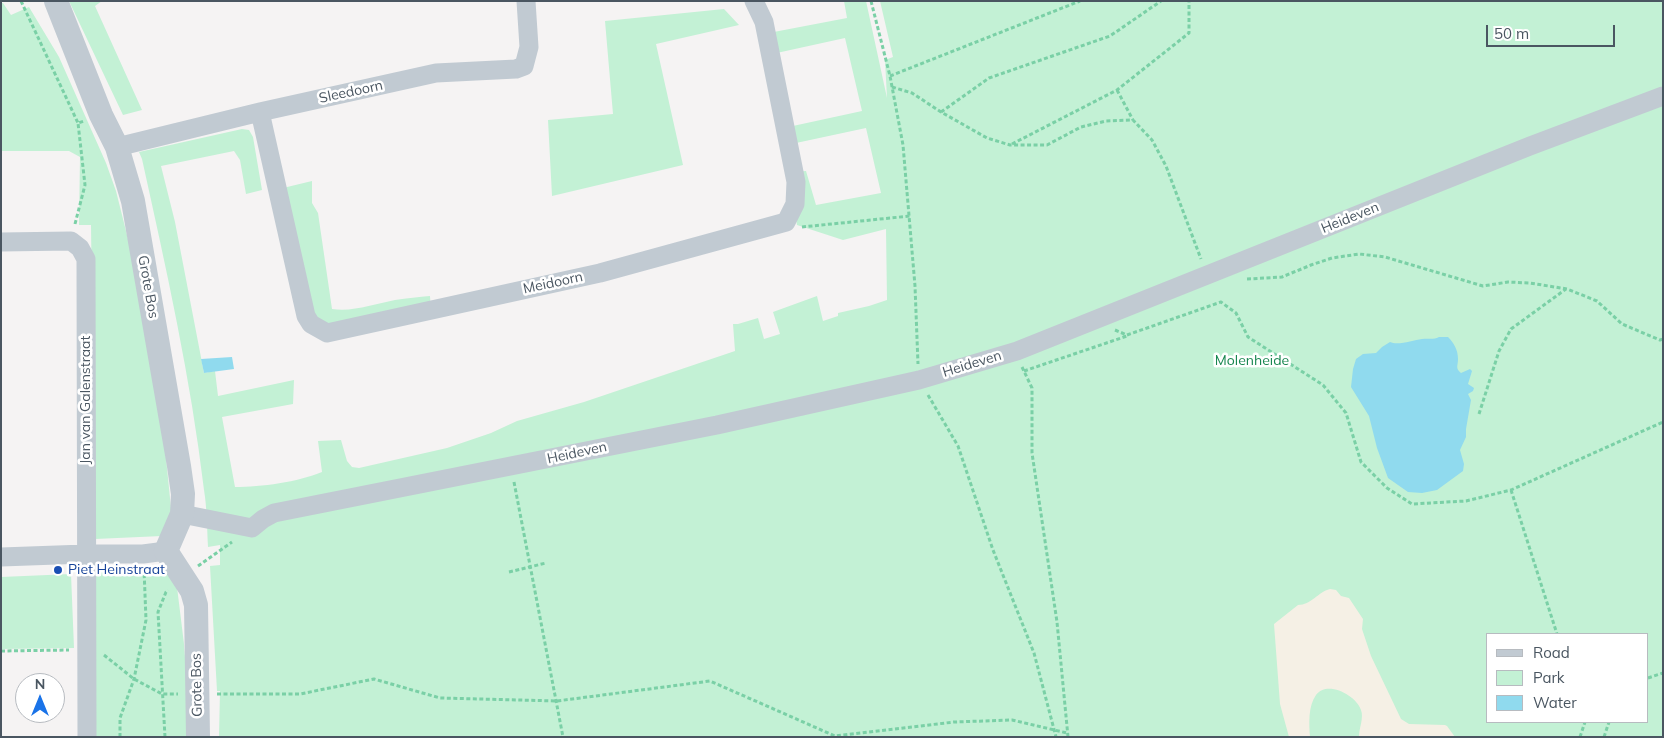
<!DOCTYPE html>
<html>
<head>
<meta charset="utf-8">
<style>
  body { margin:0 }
  #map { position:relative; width:1664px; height:738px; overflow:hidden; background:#f5f3f3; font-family:Mulish,sans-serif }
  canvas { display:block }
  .frame { position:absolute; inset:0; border:2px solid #4a5661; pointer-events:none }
  .legend { position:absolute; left:1486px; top:633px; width:162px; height:90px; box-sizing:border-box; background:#fff; border:1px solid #b7bbc0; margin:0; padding:6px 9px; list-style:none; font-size:15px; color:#4a5661 }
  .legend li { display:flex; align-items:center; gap:10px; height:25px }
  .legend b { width:25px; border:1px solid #b7bbc0 }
  .north { position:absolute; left:15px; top:673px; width:50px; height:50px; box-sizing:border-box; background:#fff; border:1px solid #b7bbc0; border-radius:50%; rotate:0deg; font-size:14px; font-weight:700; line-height:20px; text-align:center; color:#4a5661 }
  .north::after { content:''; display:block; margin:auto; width:18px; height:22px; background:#1a73e8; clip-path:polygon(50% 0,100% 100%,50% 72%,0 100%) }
  .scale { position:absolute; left:1486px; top:25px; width:129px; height:22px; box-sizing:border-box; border:2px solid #4a5661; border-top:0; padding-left:6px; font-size:15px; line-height:18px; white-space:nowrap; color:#4a5661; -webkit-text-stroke:4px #fff; paint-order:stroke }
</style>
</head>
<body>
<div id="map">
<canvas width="1664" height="738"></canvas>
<div class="frame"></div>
<ul class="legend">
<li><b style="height:6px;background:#c1cad2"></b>Road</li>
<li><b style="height:14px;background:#c3f1d5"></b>Park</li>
<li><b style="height:14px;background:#90daee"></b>Water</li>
</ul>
<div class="north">N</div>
<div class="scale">50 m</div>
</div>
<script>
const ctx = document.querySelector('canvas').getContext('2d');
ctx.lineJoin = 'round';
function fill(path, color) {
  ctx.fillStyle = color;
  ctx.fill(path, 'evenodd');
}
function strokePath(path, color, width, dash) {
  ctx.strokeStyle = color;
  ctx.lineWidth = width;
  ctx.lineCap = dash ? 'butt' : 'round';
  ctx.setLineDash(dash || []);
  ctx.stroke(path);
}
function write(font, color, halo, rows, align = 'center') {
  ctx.font = font + ' Mulish,sans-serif';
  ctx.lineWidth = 5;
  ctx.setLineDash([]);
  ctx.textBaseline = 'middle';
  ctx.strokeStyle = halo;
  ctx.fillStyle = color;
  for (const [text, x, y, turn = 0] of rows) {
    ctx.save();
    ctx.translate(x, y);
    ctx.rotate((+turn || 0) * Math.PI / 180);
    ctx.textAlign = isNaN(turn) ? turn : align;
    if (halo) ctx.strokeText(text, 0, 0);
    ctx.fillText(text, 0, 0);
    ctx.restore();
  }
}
const green = new Path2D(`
  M 69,1 L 102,1 L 95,6 L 142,110 L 123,115 Z
  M 844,1 L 866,1 L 887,98 L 885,60 L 893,57 L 880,1 L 1663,1 L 1663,737 L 219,737 L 220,691 L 217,691 L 210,566 L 220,565 L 220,545 L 208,547 C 207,528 207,508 204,490 C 191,379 166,268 142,159 L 139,152 L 242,129 L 249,130 L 253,137 L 262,190 L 246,194 L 240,160 L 234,151 L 161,166 L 175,222 L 204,373 L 215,371 L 218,396 L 294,380 L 293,404 L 222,417 L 235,487 C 261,487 298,482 322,472 L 318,441 L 341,440 L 347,461 L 352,467 L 359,468 L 447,448 L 491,433 L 517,421 L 584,402 L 735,351 L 733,324 L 738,324 L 758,318 L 764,339 L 780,334 L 773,312 L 817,296 L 823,321 L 838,316 L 838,313 L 869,306 L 887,300 L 886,229 L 843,240 L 797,225 L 788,172 L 806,171 L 816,205 L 881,193 L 866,128 L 782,146 L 779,129 L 862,111 L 845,38 L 763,56 L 758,35 L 847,18 ZM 1488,634 L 1648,634 L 1648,722 L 1488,722 Z
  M 1,3 L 3,3 L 11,15 L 29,7 L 59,57 L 106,163 L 116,191 L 129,243 L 163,428 L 173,528 L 162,536 L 95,539 L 91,225 L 79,225 L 80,157 L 69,151 L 1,151 Z
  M 724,9 L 739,25 L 656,44 L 683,165 L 552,196 L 548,120 L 613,114 L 605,21 Z
  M 312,181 L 312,203 L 318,213 L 332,309 C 354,312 374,304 395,300 C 407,298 419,297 430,296 L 431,312 L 346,335 L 307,315 L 283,188 Z
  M 147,568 L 161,570 L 169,575 L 177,587 L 184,644 L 191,737 L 96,737 L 95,572 Z
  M 71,574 L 74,648 L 1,649 L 1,577 Z`);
const sand = new Path2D(`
  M 1330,589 L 1336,590 L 1341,596 L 1349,598 L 1363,619 L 1362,629 L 1371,656 L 1401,719 L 1409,724 L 1445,725 L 1447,726 L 1455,737 L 1359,737 C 1359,728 1364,718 1361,710 C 1356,695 1327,680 1316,695 C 1308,706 1309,724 1310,737 L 1289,737 L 1280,704 L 1274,624 L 1298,605 C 1311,605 1318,592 1330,589 Z`);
const water = new Path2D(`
  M 1439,337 L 1448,337 C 1454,343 1458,350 1458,359 C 1458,366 1455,368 1461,373 L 1470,369 L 1472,371 L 1468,384 L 1474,388 L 1473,391 L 1468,394 L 1471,400 L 1466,429 L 1466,437 L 1460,450 L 1464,464 L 1463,471 L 1437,490 L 1422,493 L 1408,492 L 1388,478 L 1377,448 L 1369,416 L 1351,387 L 1353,369 L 1356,359 L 1363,354 L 1376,353 L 1382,347 L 1390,342 C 1398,346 1413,340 1422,339 C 1429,338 1433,340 1439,337 Z
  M 232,357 L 234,369 L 204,373 L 201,359 Z`);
const path = new Path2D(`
  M 21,1 L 78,123
  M 871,1 L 890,76 L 903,145 L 915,286 L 918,364
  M 890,76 L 1080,1
  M 892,87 L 912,93 L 941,112 L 987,138 L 1010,145 L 1047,145 L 1081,127 L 1106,121 L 1133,120 L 1152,140 L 1166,166 L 1201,259
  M 1117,90 L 1133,120
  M 941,112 L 989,78 L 1110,36 L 1161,1
  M 1012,144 L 1117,90 L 1189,33 L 1189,1
  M 75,224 L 85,185 L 78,123 L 84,121
  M 802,227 L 910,216
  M 1247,279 L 1282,277 L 1311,265 L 1332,258 L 1359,254 L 1385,257 L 1483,286 L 1508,282 L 1530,283 L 1567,289 L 1597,301 L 1622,324 L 1660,340 L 1663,339
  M 1115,330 L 1127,335 L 1221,302 L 1236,313 L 1248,337 L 1323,385 L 1346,413 L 1361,462 L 1387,488 L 1412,504 L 1466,501 L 1511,490 L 1663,422
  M 1022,367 L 1032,388 L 1032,453 L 1057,622 L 1068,737
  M 1024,371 L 1127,336
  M 928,395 L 958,446 L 993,550 L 1034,653 L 1056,737
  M 1479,414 L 1499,351 L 1511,329 L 1566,289
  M 514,482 L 563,737
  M 1511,490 L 1557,634
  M 198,566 L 232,542
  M 509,572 L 546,563
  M 1,651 L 69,650
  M 104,655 L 134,679 L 162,694 L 178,694
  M 1648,678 L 1663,673
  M 217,694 L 300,694 L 374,679 L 440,698 L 557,701 L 710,681 L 835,736 L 954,722 L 1012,720 L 1067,733
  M 120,737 L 120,718 L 134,679 L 146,620 L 144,569
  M 165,737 L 158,612 L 166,592 L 168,590
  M 1580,737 L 1585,722
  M 1604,737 L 1609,722`);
const minor = new Path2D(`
  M 260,112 L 306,316 L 311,324 L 327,333 L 600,273 L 786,222 L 795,204 L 796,182 L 764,22 L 754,1
  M 117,147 L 260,112 L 436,73 L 516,69 L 524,66 L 529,47 L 526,1
  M 1,242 L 71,241 L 80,248 L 86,259 L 87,737
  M 182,514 L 252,528 L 263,519 L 274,513 L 717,425 L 919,380 L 1017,351 L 1530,146 L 1663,96
  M 1,557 L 85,554 L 143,554 L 166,551`);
const tertiary = new Path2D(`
  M 56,1 L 101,115 L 117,147 L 133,201 L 179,466 L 183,494 L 182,514 L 166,551 L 192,591 L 196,605 L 198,737`);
const markers = [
  [58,570,5,"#1a4fb4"]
];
const streetNames = [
  ["Sleedoorn",351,92,-12],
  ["Heideven",1350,218,-22],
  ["Meidoorn",553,283,-12],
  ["Grote Bos",148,287,80],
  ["Heideven",972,364,-17],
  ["Jan van Galenstraat",86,400,-90],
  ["Heideven",577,453,-12],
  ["Grote Bos",197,685,-91]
];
const parkNames = [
  ["Molenheide",1252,361]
];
const transitNames = [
  ["Piet Heinstraat",68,570]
];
fill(green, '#c3f1d5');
fill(sand, '#f5f0e5');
fill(water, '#90daee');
strokePath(path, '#7ad0a6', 3, [4, 2.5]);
strokePath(minor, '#c1cad2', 19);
strokePath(tertiary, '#c1cad2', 24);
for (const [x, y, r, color] of markers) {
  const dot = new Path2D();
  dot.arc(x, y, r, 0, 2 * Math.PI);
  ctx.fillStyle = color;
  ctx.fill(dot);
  strokePath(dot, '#fff', 2);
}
write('14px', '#4a5661', '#fff', streetNames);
write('14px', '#17864f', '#fff', parkNames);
write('14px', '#164399', '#fff', transitNames, 'left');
</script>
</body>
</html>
